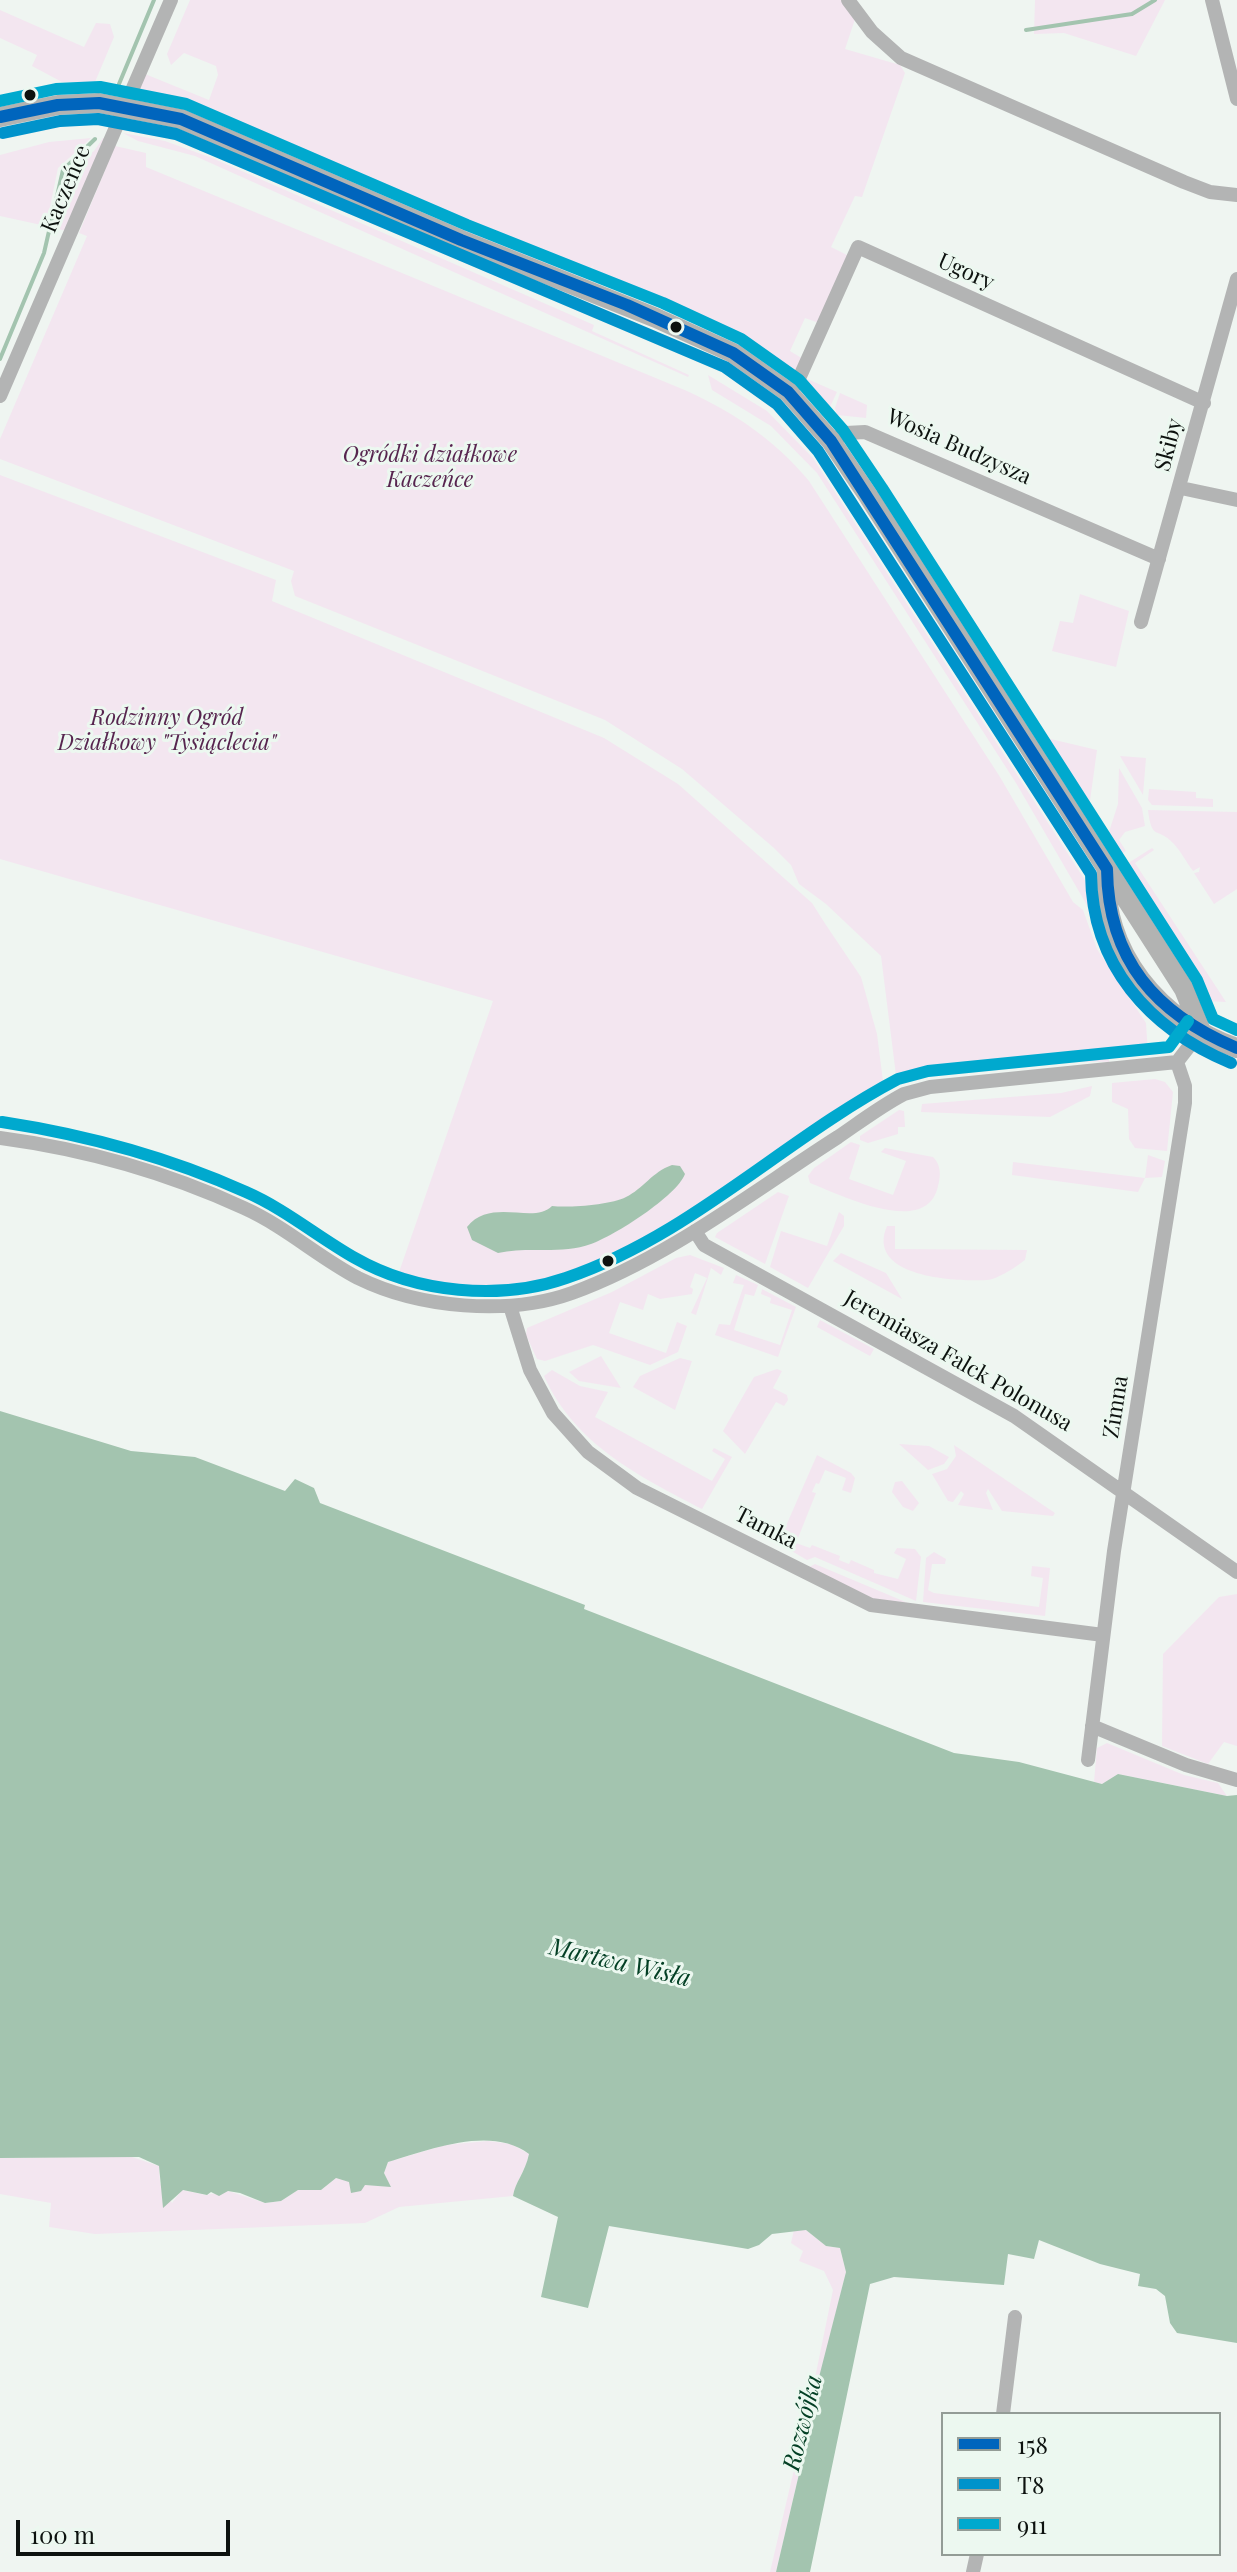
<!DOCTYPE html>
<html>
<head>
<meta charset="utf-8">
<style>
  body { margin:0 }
  #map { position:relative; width:1237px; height:2572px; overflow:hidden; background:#eff5f1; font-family:"Playfair Display",serif }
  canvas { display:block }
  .legend { position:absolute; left:941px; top:2412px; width:280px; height:144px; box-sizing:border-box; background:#ecf8f0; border:2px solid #939c96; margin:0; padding:10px 14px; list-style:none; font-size:24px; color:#0d120f }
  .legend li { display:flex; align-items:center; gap:16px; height:40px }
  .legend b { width:40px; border:2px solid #939c96 }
  .scale { position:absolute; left:16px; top:2520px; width:214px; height:36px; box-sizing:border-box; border:4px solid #0d120f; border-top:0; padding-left:10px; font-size:24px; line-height:28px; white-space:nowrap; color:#0d120f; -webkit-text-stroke:6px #ecf8f0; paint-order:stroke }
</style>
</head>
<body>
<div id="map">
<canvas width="1237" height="2572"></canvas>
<ul class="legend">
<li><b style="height:10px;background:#0065bd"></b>158</li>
<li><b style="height:10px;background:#0093cb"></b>T8</li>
<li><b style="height:10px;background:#00a9ce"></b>911</li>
</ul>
<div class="scale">100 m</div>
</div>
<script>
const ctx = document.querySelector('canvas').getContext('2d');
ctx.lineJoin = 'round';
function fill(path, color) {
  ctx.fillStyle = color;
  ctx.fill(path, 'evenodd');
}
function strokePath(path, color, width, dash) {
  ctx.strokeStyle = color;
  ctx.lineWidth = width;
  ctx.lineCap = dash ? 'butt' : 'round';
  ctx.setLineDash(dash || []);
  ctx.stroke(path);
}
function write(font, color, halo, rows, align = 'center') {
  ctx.font = font + ' "Playfair Display",serif';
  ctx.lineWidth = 6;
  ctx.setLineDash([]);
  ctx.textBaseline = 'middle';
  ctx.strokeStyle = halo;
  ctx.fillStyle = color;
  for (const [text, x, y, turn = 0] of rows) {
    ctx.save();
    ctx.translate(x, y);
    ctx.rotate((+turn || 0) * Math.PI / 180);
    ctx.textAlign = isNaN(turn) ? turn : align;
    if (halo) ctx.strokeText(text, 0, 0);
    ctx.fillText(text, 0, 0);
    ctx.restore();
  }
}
const green = new Path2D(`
  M 190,0 L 842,0 L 855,19 L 845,49 L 900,65 L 905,73 L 862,197 L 855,196 L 831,247 L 849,256 L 819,323 L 805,318 L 790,351 L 803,359 L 794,376 L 735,337 L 591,274 L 593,265 L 588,273 L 206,110 L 140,89 L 145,74 L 209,100 L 218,75 L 216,66 L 184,53 L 171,65 L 167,54 Z
  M 1035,0 L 1165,0 L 1136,56 L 1064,33 L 1034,34 Z
  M 0,10 L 84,47 L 96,23 L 110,24 L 114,37 L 95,82 L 62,82 L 32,66 L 37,55 L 0,38 Z
  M 148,101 L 176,106 L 214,121 L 705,330 Z
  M 123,133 L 165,141 L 212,158 L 594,325 L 592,331 L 689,375 L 688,377 L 195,156 L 138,141 Z
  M 91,138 L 58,168 L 46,226 L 0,216 L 0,155 L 49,142 Z
  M 103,138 L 106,138 L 67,231 L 53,228 L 67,171 L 94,151 Z
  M 115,146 L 146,153 L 146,167 L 687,391 C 736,414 774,439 809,481 L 1000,777 L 1073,902 L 1083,910 L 1097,949 L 1146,1023 L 1148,1054 L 1109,1058 L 1109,1062 C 1038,1061 966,1064 897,1083 L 881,956 L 826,904 L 799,884 L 791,865 L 774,848 L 682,769 L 605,720 L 295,596 L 291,581 L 294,571 L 0,459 L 0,439 L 87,236 L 79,233 Z
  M 708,375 L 767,411 L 813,458 L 1101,905 L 1105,926 L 1088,907 L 1016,783 L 817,473 L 771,426 L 712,390 Z
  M 805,378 L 837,392 L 829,409 L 824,409 L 802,384 Z
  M 840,393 L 867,405 L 866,418 L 837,415 L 835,408 Z
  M 0,475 L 276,580 L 272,601 L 604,738 L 678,784 L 812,903 L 826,925 L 861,977 L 877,1034 L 884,1089 C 835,1122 785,1154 736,1187 C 666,1233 597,1282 511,1291 L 509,1285 L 503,1286 L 498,1292 L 397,1278 L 493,1001 L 0,859 Z
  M 1080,594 L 1129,611 L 1116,667 L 1052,651 L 1060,621 L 1073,623 Z
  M 1038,736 L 1097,750 L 1089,808 L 1082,807 Z
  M 1120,756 L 1146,758 L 1143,795 Z
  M 1119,768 L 1142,808 L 1145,826 L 1125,832 L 1119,840 L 1126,851 L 1116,857 L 1107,838 L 1118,804 Z
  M 1149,789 L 1196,792 L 1196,798 L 1213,799 L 1213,807 L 1152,805 L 1148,800 Z
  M 1148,810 L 1237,812 L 1237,889 L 1214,904 L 1194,873 L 1199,872 L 1200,867 L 1193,871 C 1186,862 1181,851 1173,843 C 1157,826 1152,842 1148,810 Z
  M 1152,848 L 1154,850 L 1135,863 L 1226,1002 L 1205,1001 L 1129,881 L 1122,867 Z
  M 1155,1079 L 1165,1082 L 1173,1092 L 1167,1151 L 1135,1148 L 1129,1139 L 1128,1109 L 1112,1102 L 1112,1083 Z
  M 1092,1086 L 1090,1096 L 1050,1117 L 921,1112 L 922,1104 L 1061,1093 Z
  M 899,1110 L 904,1111 L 905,1127 L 898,1127 L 898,1134 L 868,1143 L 860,1140 L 860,1136 Z
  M 851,1142 L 860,1145 L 849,1179 L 893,1195 L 906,1161 L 881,1152 L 885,1148 L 933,1157 C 941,1165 941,1175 938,1186 C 927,1239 839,1194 810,1183 L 808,1176 L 814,1168 Z
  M 1148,1155 L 1165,1161 L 1162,1177 L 1145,1178 L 1138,1192 L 1012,1175 L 1013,1162 L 1145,1178 Z
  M 778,1192 L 789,1196 L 765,1264 L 715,1237 L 717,1233 Z
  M 839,1212 L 844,1216 L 844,1226 L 808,1288 L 770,1267 L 781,1231 L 827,1246 Z
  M 887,1226 L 895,1226 L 895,1249 L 1027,1250 L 1025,1260 C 1016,1267 998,1279 987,1280 C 955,1282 865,1277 887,1226 Z
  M 841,1253 L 886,1273 L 902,1299 L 833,1261 Z
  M 690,1255 L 724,1268 L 721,1275 L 711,1268 L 696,1315 L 691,1313 L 707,1278 L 695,1273 L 690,1287 L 693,1289 L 692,1294 L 660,1299 L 648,1294 L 643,1310 L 620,1302 L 609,1333 L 666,1353 L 677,1322 L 687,1326 L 678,1352 L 650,1365 L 593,1345 L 545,1361 L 537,1359 L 526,1335 L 527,1328 L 612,1292 L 676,1258 Z
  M 736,1275 L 758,1285 L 754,1296 L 745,1294 L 734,1330 L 780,1345 L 792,1310 L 770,1303 L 771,1298 L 761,1294 L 762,1289 L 796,1307 L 778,1357 L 715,1335 L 719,1324 L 730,1325 L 744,1285 L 733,1283 Z
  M 820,1320 L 874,1349 L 870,1356 L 817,1327 Z
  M 601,1356 L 621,1388 L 579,1381 L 569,1372 Z
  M 680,1358 L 692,1361 L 675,1410 L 633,1387 L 640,1376 Z
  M 777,1369 L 782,1371 L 773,1388 L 787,1395 L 788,1400 L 784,1406 L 776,1402 L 745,1454 L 723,1431 L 754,1377 Z
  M 552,1370 L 580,1386 L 608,1392 L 595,1417 L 712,1481 L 725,1459 L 712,1451 L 714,1448 L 732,1457 L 702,1509 C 639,1476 575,1445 544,1376 Z
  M 899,1444 L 929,1446 L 949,1457 L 944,1464 L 928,1470 Z
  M 954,1445 L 1055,1513 L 1053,1516 L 1002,1511 L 988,1489 L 986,1493 L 993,1510 L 958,1505 L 964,1494 L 961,1491 L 953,1502 L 948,1501 L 932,1474 L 947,1469 L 956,1456 Z
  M 817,1455 L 851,1473 L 855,1478 L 851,1493 L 842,1490 L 846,1478 L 825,1470 L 819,1484 L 816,1483 L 812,1492 L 816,1493 L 796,1543 L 810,1548 L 812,1545 L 840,1556 L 839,1560 L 849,1564 L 851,1560 L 874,1570 L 874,1573 L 898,1579 L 906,1559 L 894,1553 L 897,1548 L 915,1549 L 921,1557 L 916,1601 L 815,1557 L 807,1560 L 783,1546 L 782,1535 Z
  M 902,1481 L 919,1503 L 913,1511 L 903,1507 L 892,1492 L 895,1482 Z
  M 934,1552 L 946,1559 L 945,1564 L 932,1564 L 928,1590 L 934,1593 L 1039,1607 L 1043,1578 L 1031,1576 L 1032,1566 L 1050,1568 L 1045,1616 L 923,1602 L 926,1558 Z
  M 815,1564 L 908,1603 L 874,1599 L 809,1567 Z
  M 1237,1594 L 1237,1746 L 1224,1742 L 1208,1764 L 1162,1746 L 1163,1654 L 1219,1597 Z
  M 1107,1743 L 1184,1775 L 1218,1783 L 1227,1796 L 1118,1774 L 1103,1784 L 1094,1782 L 1097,1748 Z
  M 488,2141 L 511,2144 L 529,2154 C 525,2173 515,2182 513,2196 L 399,2207 L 365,2223 L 95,2234 L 49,2227 L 51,2203 L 0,2194 L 0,2158 L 129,2156 L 159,2166 L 160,2183 L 172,2203 L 182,2190 L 206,2195 L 228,2191 L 265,2203 L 281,2201 L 298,2190 L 321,2190 L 336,2178 L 365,2185 L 390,2186 L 384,2173 L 388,2162 L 445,2145 Z
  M 794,2230 L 806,2230 L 826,2246 L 840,2248 L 846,2272 L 812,2411 L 808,2412 L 833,2290 L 824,2271 L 799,2261 L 803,2251 L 791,2243 Z
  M 804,2427 L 807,2440 L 776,2572 L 770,2572 Z`);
const water = new Path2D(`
  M 672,1165 L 680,1166 L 685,1174 C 677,1196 614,1236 591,1244 C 562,1255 528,1246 498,1253 L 472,1240 L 467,1227 C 491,1197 534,1225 552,1206 C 568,1208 611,1205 626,1197 C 643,1189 652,1172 672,1165 Z
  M 0,1411 L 131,1451 L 195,1457 L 285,1491 L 295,1479 L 314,1488 L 320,1503 L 585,1605 L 584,1609 L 954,1753 L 1019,1762 L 1102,1784 L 1118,1774 L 1227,1796 L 1237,1795 L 1237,2343 L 1177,2333 L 1170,2323 L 1165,2296 L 1156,2289 L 1138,2286 L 1140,2274 L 1100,2264 L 1039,2240 L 1034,2259 L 1008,2254 L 1004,2285 L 894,2277 L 870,2284 L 810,2572 L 776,2572 L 807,2440 L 809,2416 L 846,2272 L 840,2248 L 826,2246 L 806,2230 L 772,2234 L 759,2245 L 748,2249 L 609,2226 L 588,2308 L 541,2297 L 558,2217 L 513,2196 C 515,2182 525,2173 529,2154 C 491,2125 429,2150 388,2162 L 384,2173 L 391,2187 L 365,2185 L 361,2191 L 351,2193 L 349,2182 L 336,2178 L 321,2190 L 298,2190 L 281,2201 L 265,2203 L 240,2193 L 228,2191 L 219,2196 L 211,2192 L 207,2195 L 183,2190 L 163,2208 L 159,2166 L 139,2157 L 0,2158 Z`);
const stream = new Path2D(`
  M 1026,30 L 1132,14 L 1155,0
  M 119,84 L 154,0
  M 0,359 L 44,253 L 63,170 L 95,139`);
const street = new Path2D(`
  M 848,0 L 872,32 L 901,58 L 1184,182 L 1210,192 L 1237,195
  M 1212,0 L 1237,99
  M 788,392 L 797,383 L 858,247 L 1204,403
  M 0,396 L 171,0
  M 831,441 L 846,433 L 865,432 L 1159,559
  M 1181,488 L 1237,500
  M 1141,622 L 1237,279
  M 0,1138 C 83,1149 168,1173 244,1208 C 286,1227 318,1257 358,1278 C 419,1308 508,1316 572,1293 C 668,1258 752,1192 838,1137 C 860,1122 881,1106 904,1094 L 930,1087 L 1177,1062 L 1201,1031
  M 695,1231 L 704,1245 L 1014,1416 L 1237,1572
  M 510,1306 L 530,1370 L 553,1413 L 588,1452 L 637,1488 L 871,1605 L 1103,1635
  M 1092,1726 L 1186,1765 L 1237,1780
  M 1088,1760 L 1114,1551 L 1185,1103 L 1185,1086 L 1177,1062
  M 1003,2414 L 1015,2317
  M 973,2572 L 977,2554`);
const secondary = new Path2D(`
  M 0,117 L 58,105 L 99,103 L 181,119 L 461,240 L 656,318 L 733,353 L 788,392 L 831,441 L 869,497 L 1184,989 L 1201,1031
  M 1107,869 C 1099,950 1161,1023 1237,1048`);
const bus1 = new Path2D(`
  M 0,117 L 58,105 L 99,103 L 181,119 L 461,240 L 627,305 L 733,353 L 788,392 L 831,441 L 1107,869 C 1108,960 1156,1014 1237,1048`);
const bus2 = new Path2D(`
  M 3,133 L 60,121 L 98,119 L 176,134 L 725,367 L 777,404 L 818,451 L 1091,874 C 1092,965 1149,1029 1231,1063`);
const bus3 = new Path2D(`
  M 0,101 L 56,89 L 100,87 L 186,104 L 467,225 L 663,303 L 741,339 L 799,380 L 843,430 L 882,488 L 1197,980 L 1213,1019 L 1237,1030
  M 2,1122 C 87,1135 168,1157 246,1192 C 285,1209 318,1237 355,1258 C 416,1293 500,1301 566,1278 C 690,1236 784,1139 898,1079 L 928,1071 L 1169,1047 L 1188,1021`);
const markers = [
  [30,95,7,"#0d120f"],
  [676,327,7,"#0d120f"],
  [608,1261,7,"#0d120f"]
];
const streetNames = [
  ["Kaczeńce",66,189,-67],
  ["Ugory",966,272,24],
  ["Skiby",1169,445,-75],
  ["Wosia Budzysza",959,447,24],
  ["Jeremiasza Falck Polonusa",958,1361,30],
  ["Zimna",1116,1407,-81],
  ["Tamka",766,1528,27]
];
const parkNames = [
  ["Ogródki działkowe",430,455],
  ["Kaczeńce",430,480],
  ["Rodzinny Ogród",167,718],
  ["Działkowy \"Tysiąclecia\"",167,743]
];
const waterNames = [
  ["Martwa Wisła",620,1963,13],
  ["Rozwójka",803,2423,-76]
];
fill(green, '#f3e6f0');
fill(water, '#a3c4af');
strokePath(stream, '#a3c4af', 4);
strokePath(street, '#b3b4b4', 14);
strokePath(secondary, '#b2b3b2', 20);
strokePath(bus1, '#0065bd', 12);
strokePath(bus2, '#0093cb', 12);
strokePath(bus3, '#00a9ce', 12);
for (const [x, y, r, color] of markers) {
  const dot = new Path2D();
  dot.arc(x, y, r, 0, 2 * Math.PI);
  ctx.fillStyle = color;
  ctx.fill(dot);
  strokePath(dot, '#ecf8f0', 3);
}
write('22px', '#0d120f', '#ecf8f0', streetNames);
write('italic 22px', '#57254f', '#ecf8f0', parkNames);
write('italic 24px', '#044025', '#ecf8f0', waterNames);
</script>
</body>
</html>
